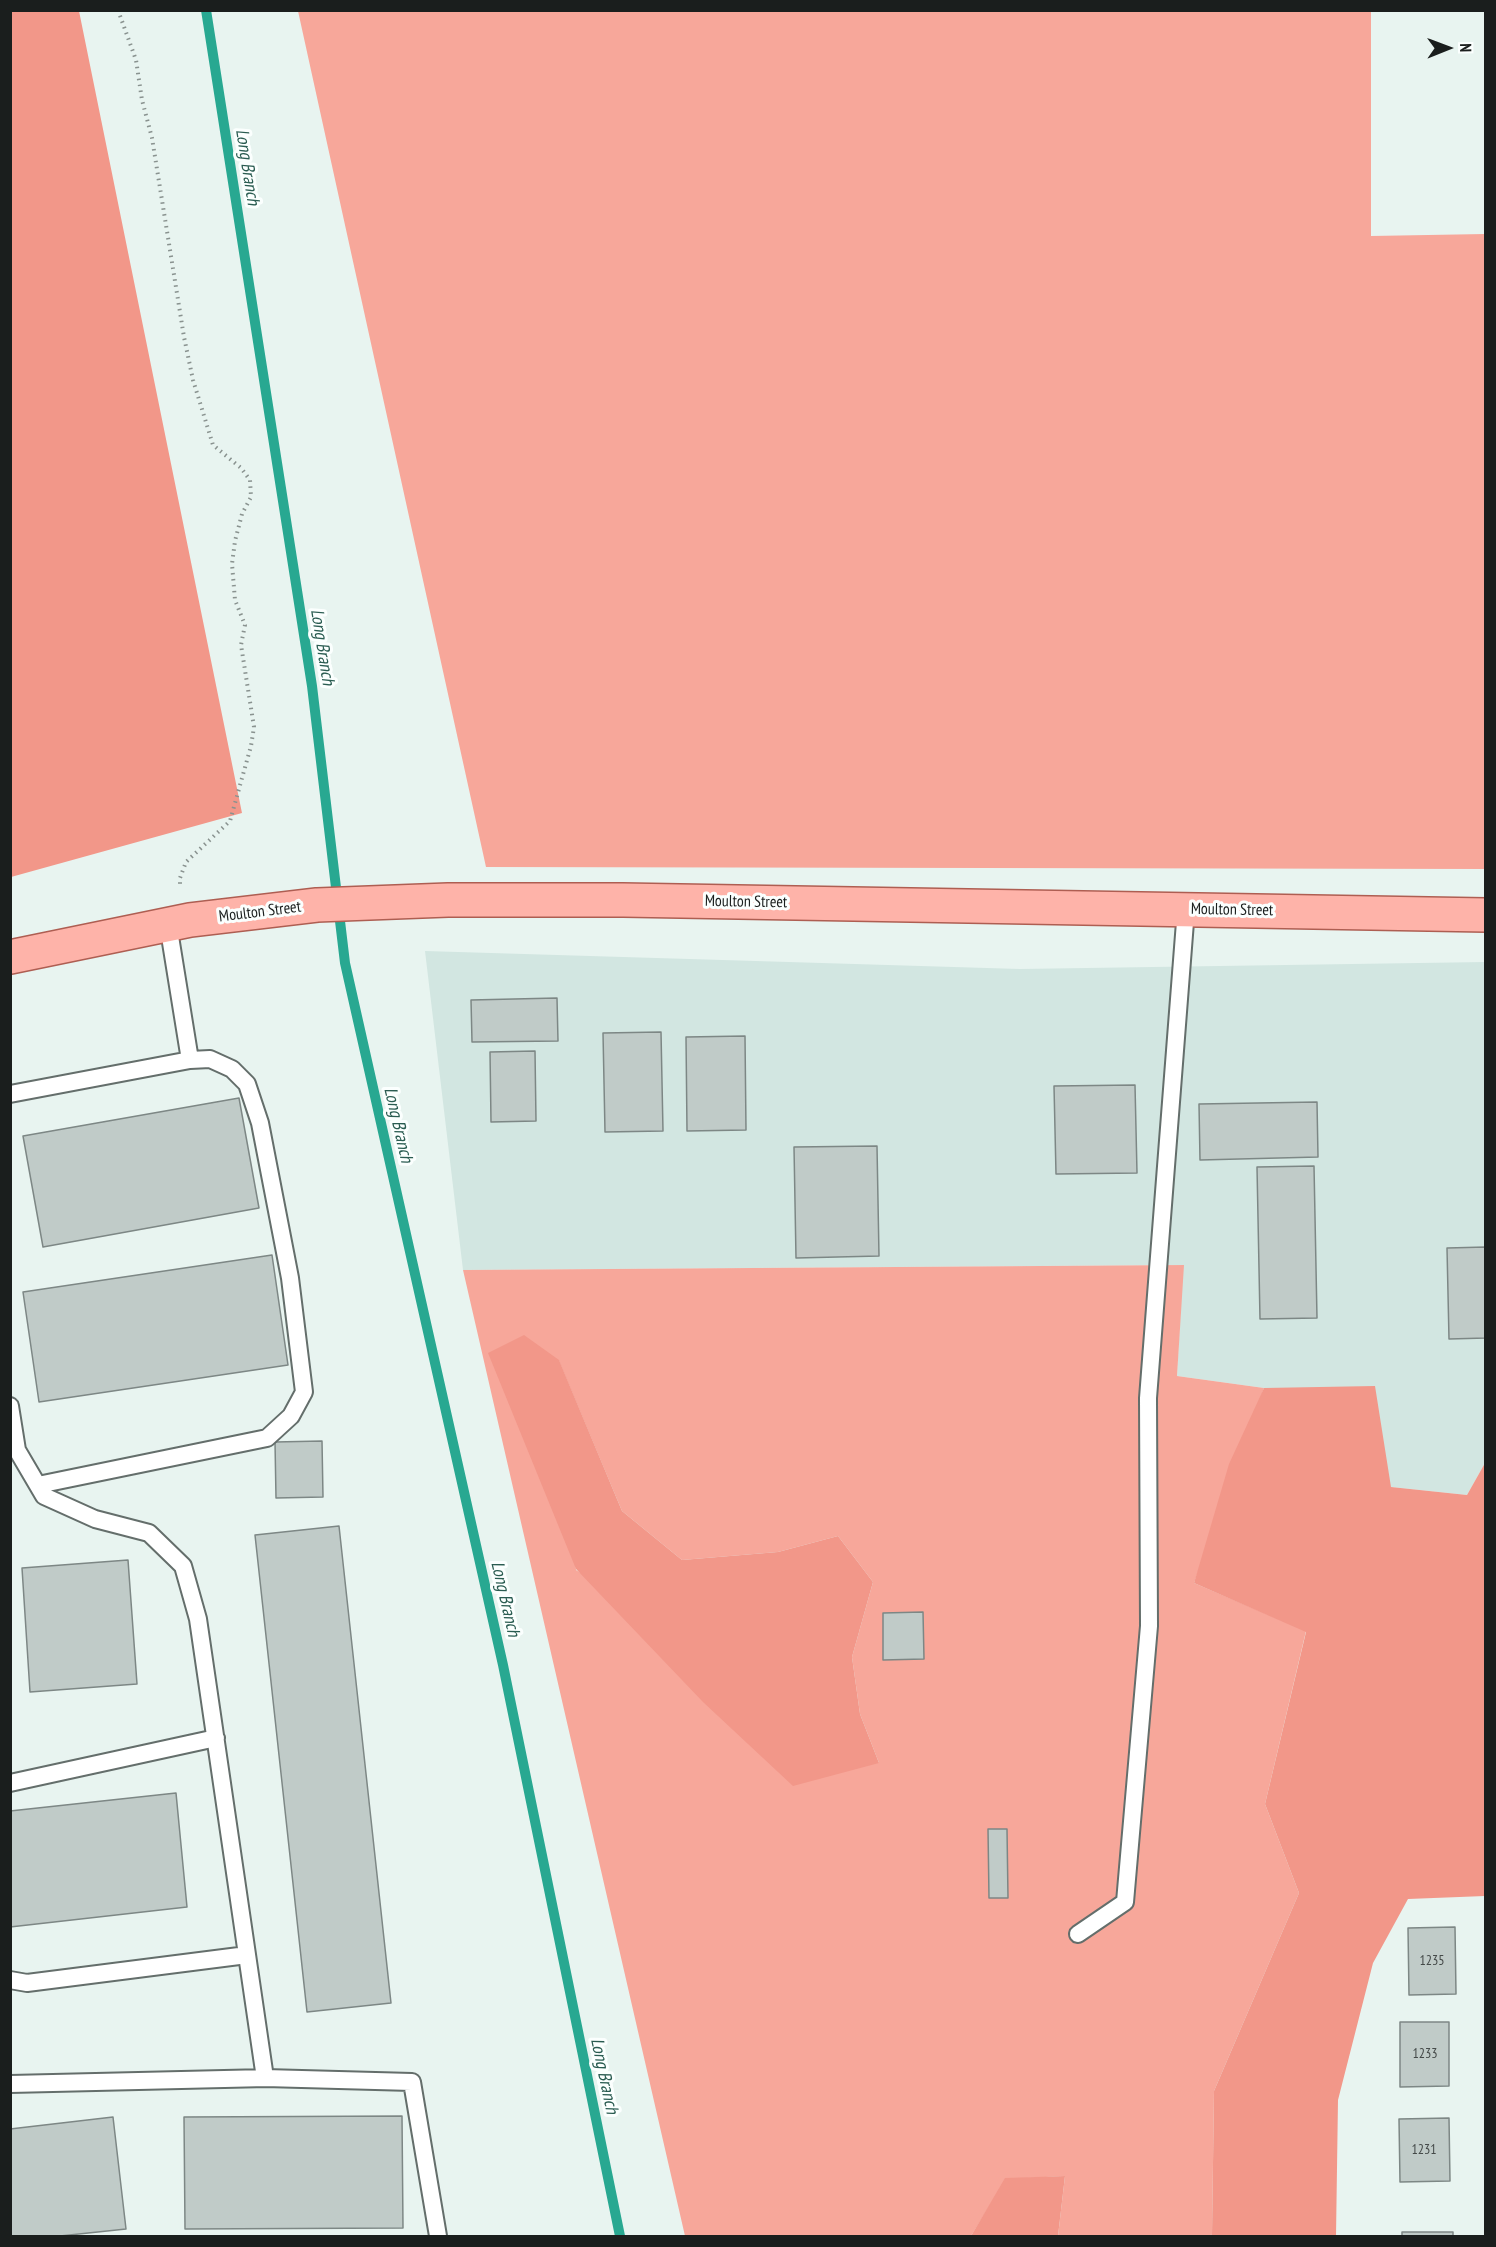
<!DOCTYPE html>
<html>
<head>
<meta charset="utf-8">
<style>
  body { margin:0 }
  #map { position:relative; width:1496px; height:2247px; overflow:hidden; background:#e8f4f0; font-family:"PT Sans Narrow",sans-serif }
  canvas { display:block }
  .frame { position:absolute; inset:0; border:12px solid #1a1e1d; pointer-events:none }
  .north { position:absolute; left:1418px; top:18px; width:60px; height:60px; -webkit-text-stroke:4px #fbfffe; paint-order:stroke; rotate:89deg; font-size:16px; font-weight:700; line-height:24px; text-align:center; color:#1a1e1d }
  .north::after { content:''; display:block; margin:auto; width:21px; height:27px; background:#1a1e1d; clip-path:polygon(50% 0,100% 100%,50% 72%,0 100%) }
</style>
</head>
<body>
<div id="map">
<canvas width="1496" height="2247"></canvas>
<div class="frame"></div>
<div class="north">N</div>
</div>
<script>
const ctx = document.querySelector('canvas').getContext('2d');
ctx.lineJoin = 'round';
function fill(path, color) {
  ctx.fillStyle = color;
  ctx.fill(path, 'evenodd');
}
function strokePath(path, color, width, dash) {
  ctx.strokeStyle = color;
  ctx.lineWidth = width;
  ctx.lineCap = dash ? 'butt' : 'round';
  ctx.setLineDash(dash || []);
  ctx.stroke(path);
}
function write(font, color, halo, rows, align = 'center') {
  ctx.font = font + ' "PT Sans Narrow",sans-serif';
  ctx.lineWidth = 6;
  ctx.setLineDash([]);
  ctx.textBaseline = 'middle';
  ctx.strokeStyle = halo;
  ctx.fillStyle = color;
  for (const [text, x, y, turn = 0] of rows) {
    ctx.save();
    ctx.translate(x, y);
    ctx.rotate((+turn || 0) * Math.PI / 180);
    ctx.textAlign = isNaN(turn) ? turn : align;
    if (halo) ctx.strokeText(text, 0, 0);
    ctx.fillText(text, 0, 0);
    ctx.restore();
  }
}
const built = new Path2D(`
  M 425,951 L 1020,969 L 1485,962 L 1485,1463 L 1467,1495 L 1391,1487 L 1264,1388 L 1177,1376 L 1183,1265 L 463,1270 Z`);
const green = new Path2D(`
  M 298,11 L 1371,11 L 1371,236 L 1485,234 L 1485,869 L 486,867 Z
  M 1184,1265 L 1177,1376 L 1264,1388 L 1194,1583 L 1306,1631 L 1265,1804 L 1299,1893 L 1214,2091 L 1212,2234 L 1209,2236 L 1058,2236 L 1065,2176 L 1006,2179 L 971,2236 L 685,2236 L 463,1270 ZM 559,1361 L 622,1511 L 682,1560 L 778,1552 L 838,1536 L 873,1582 L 852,1657 L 860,1714 L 879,1763 L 576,1570 Z`);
const forest = new Path2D(`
  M 11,10 L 79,11 L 242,813 L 11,877 Z
  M 524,1335 L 559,1360 L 622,1511 L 682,1560 L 778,1552 L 838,1536 L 873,1582 L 852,1657 L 860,1714 L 879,1763 L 793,1786 L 703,1702 L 576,1569 L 488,1353 Z
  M 1375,1386 L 1391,1487 L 1467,1495 L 1485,1463 L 1485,1896 L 1408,1899 L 1373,1963 L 1338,2100 L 1336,2236 L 1209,2236 L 1212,2234 L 1214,2091 L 1299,1893 L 1265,1804 L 1306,1632 L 1194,1583 L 1229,1464 L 1264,1388 Z
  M 1065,2176 L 1058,2236 L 971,2236 L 1005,2178 Z`);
const stream = new Path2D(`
  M 206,10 L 312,686 L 345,963 L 503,1665 L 620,2236`);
const building = new Path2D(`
  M 557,998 L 558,1041 L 472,1042 L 471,1000 Z
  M 661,1032 L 663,1131 L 605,1132 L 603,1033 Z
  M 745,1036 L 746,1130 L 687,1131 L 686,1037 Z
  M 535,1051 L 536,1121 L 491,1122 L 490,1052 Z
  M 1135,1085 L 1137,1173 L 1056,1174 L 1054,1086 Z
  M 239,1098 L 259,1208 L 43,1247 L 23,1136 Z
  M 1317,1102 L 1318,1157 L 1200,1160 L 1199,1104 Z
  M 877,1146 L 879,1256 L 796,1258 L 794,1147 Z
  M 1314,1166 L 1317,1318 L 1260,1319 L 1257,1167 Z
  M 1486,1247 L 1486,1338 L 1449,1339 L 1447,1248 Z
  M 272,1255 L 288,1365 L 39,1402 L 23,1292 Z
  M 322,1441 L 323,1497 L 276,1498 L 275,1442 Z
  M 339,1526 L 391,2003 L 307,2012 L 255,1535 Z
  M 128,1560 L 137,1684 L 30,1692 L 22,1568 Z
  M 923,1612 L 924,1659 L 883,1660 L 883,1613 Z
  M 176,1793 L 187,1907 L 10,1927 L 10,1811 Z
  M 988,1829 L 1007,1829 L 1008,1898 L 989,1898 Z
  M 1455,1927 L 1456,1994 L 1409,1995 L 1408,1928 Z
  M 1400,2022 L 1449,2022 L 1449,2086 L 1400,2087 Z
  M 402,2116 L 403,2228 L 185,2229 L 184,2117 Z
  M 113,2117 L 126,2229 L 60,2236 L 10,2236 L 10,2129 Z
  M 1449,2118 L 1450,2181 L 1400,2182 L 1399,2119 Z
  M 1402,2232 L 1453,2232 L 1453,2236 L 1402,2236 Z`);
const path = new Path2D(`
  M 118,10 L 136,60 L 142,100 L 152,138 L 184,337 L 193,380 L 213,445 L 241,468 L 250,480 L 251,497 L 242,514 L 235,541 L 232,564 L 235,600 L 245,625 L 241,645 L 254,727 L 251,746 L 230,821 L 186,862 L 180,878 L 180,885`);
const lane = new Path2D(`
  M 10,1094 L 190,1060 L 168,924
  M 10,1406 L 17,1450 L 44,1496 L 95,1519 L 149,1533 L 183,1566 L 198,1619 L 265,2078 L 412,2082 L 438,2236
  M 38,1485 L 267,1438 L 291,1416 L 304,1392 L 290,1278 L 260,1123 L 247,1084 L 232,1069 L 210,1059 L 190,1060
  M 10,1783 L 216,1738
  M 1078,1934 L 1125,1902 L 1149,1626 L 1148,1398 L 1186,909
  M 10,1980 L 27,1983 L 247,1955
  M 10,2084 L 267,2078`);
const primary = new Path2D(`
  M 10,957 L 190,920 L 317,905 L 448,900 L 623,900 L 1486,915`);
const numberNames = [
  ["1235",1432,1961],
  ["1233",1425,2054],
  ["1231",1424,2150]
];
const streetNames = [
  ["Moulton Street",746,902,1],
  ["Moulton Street",1232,910,1],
  ["Moulton Street",260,912,-7]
];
const waterNames = [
  ["Long Branch",247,167,81],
  ["Long Branch",322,647,81],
  ["Long Branch",398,1125,77],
  ["Long Branch",505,1599,77],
  ["Long Branch",604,2076,78]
];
fill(built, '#d2e6e1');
fill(green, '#f7a79a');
fill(forest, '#f29789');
strokePath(stream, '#28a891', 10);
fill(building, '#c0cbc8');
strokePath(building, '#7d8785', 1.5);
strokePath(lane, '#646e6b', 20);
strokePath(primary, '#ae5e52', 36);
strokePath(path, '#89928f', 4, [1.5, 4.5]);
strokePath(lane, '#fff', 16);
strokePath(primary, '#feb3a9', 33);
write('14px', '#444948', null, numberNames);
write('16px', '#1a1e1d', '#fbfffe', streetNames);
write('italic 18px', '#2a5c51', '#fbfffe', waterNames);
</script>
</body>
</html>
